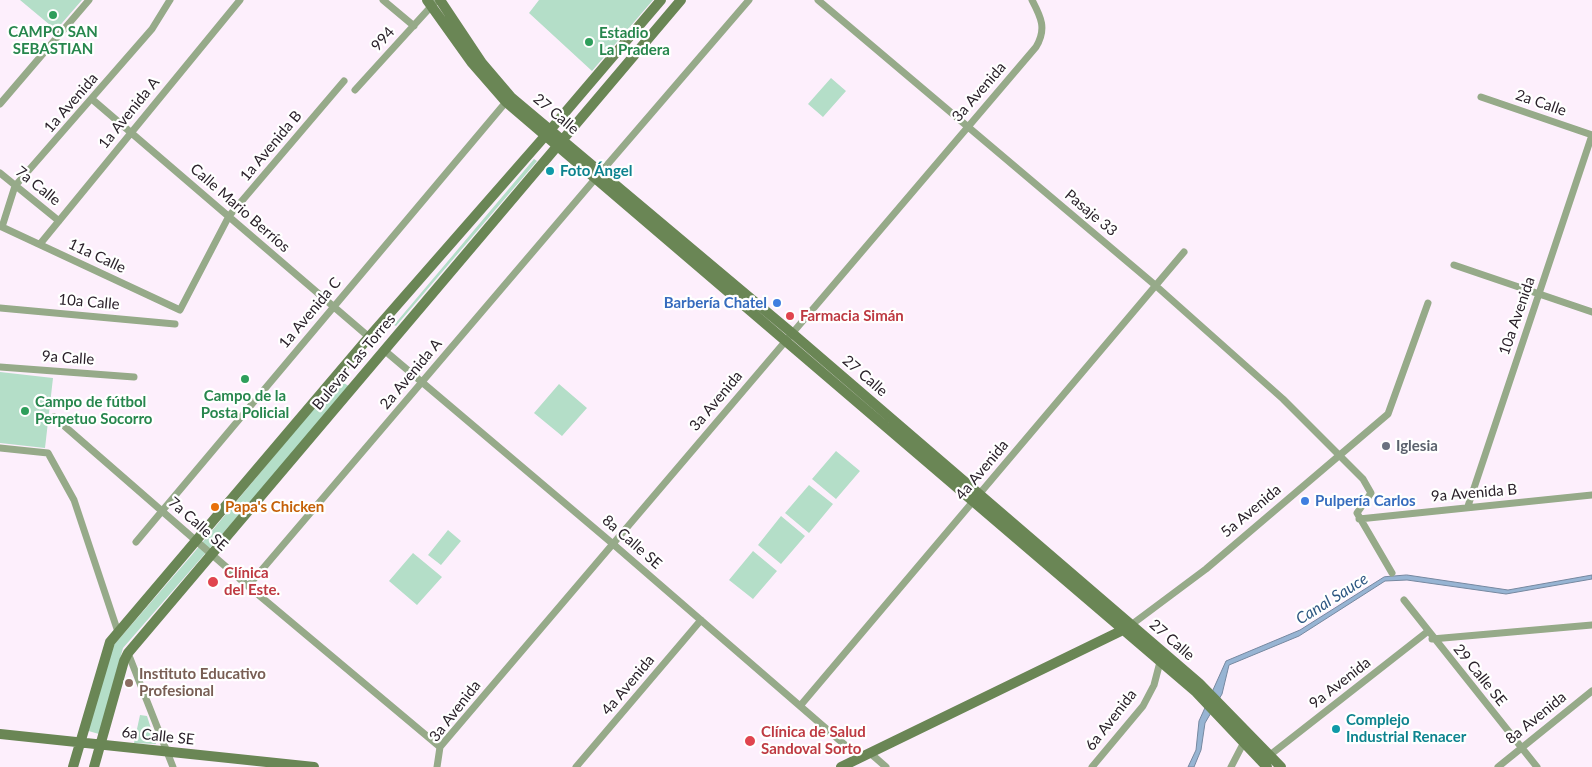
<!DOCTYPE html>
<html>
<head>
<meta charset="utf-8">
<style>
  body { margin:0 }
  canvas { display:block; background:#fdeffc }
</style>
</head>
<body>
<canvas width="1592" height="767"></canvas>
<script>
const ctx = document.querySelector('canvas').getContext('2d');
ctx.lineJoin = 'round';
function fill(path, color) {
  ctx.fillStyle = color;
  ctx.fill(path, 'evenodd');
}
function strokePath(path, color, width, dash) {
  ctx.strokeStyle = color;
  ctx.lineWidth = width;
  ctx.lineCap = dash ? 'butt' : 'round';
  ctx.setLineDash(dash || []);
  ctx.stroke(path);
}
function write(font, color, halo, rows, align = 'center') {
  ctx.font = font + ' Lato,sans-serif';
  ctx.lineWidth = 4.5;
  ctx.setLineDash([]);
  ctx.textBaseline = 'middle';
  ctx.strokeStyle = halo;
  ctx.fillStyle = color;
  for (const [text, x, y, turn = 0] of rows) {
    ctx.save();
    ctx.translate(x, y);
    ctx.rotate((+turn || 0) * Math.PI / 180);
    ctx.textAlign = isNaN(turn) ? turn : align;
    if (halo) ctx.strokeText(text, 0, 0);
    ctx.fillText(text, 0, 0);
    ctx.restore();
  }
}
const green = new Path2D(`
  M 20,0 L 82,0 L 56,30 Z
  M 539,0 L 653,0 L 592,71 L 529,13 Z
  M 831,78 L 846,91 L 823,117 L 808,104 Z
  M 534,159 L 537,161 L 396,326 L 394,325 Z
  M 0,372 L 53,378 L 45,448 L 0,443 Z
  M 338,379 L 350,387 L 123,648 L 99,734 L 85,730 L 113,646 L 191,556 Z
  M 559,384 L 587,408 L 562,436 L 534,413 Z
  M 836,451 L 860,471 L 836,499 L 812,479 Z
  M 809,485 L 833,504 L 809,533 L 785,513 Z
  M 781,516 L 805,536 L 781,564 L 758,545 Z
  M 448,530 L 461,541 L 441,565 L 428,555 Z
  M 753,551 L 777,571 L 753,599 L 729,580 Z
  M 413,553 L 442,577 L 417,605 L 389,581 Z
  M 140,715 L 147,716 L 156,744 L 134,743 Z`);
const water = new Path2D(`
  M 1407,575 L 1508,590 L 1592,575 L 1592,579 L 1506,594 L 1407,580 L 1385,581 L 1299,636 L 1229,665 L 1222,694 L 1205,723 L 1201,750 L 1194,767 L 1188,767 L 1196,750 L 1199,721 L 1226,661 L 1300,630 L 1384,577 Z`);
const street = new Path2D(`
  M 170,0 L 152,29 L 15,186 L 2,227 L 180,310 L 229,216 L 344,81
  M 383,0 L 414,26
  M 818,0 L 1155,285 L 1283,399 L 1363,479 L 1371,493 L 1357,513 L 1392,573
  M 355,90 L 437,0
  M 93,100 L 369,337
  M 0,104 L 89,0
  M 601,172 L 749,0
  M 0,173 L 59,221
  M 40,244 L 240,0
  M 1454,265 L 1592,312
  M 0,308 L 175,324
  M 384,350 L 613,544 L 860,758
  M 0,367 L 134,377
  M 54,417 L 248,586 L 440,747
  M 0,448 L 48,453 L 74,500 L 118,632
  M 1468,506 L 1592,135 L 1481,97
  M 1359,519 L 1592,495
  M 136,542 L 506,102
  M 248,586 L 595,179
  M 1404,600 L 1537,767
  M 1131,625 L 1206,569 L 1388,414 L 1428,303
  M 1432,639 L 1592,625
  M 128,653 L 173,767
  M 800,706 L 1184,252
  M 870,753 L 886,767
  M 1270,755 L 1427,632
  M 437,767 L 440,747 L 1036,47 C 1047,29 1041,17 1032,0
  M 576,767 L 701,620
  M 1092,767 L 1143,706 L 1154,685 L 1160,662
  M 1231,767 L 1244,742
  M 1498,767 L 1592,691`);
const secondary = new Path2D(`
  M 427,0 L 472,63 L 506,102 L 1196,692 L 1267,767
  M 440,0 L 482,63 L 511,97 L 792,333 L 1199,683 L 1281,767
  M 0,734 L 314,767
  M 73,767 L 110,642 L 369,337 L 545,136 L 661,0
  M 94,767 L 124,661 L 128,653 L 681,0
  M 841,767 L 1125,629`);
const markers = [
  [53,15,5,"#2e9e5b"],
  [589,42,5,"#2e9e5b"],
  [550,171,5,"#0f9aa8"],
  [777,303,5,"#3f7fe0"],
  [790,316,5,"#e0444e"],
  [245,379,5,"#2e9e5b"],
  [25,411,5,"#2e9e5b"],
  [1386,446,5,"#6b7280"],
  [1305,501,5,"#3f7fe0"],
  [215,507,5,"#e8710a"],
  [213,582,6,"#e0444e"],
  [129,683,5,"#8d6e63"],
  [1336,729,5,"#0f9aa8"],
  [750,741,6,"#e0444e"]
];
const leisureNames = [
  ["CAMPO SAN",53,32],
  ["SEBASTIAN",53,49],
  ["Estadio",599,33,"left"],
  ["La Pradera",599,50,"left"],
  ["Campo de la",245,396],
  ["Posta Policial",245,413],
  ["Campo de fútbol",35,402,"left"],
  ["Perpetuo Socorro",35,419,"left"]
];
const streetNames = [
  ["994",383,39,-48],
  ["3a Avenida",979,92,-49],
  ["1a Avenida",71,103,-49],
  ["2a Calle",1541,103,19],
  ["1a Avenida A",129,113,-51],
  ["27 Calle",556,114,40],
  ["1a Avenida B",271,146,-50],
  ["7a Calle",38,186,39],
  ["Calle Mario Berríos",240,208,41],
  ["Pasaje 33",1091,213,40],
  ["11a Calle",97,256,25],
  ["10a Calle",89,302,5],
  ["1a Avenida C",310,313,-50],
  ["10a Avenida",1517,316,-71],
  ["9a Calle",68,358,4],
  ["Bulevar Las Torres",354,362,-50],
  ["2a Avenida A",411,374,-50],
  ["27 Calle",865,376,41],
  ["3a Avenida",716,401,-50],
  ["4a Avenida",982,470,-50],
  ["9a Avenida B",1474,493,-5],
  ["5a Avenida",1251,511,-40],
  ["7a Calle SE",198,524,41],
  ["8a Calle SE",632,542,41],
  ["27 Calle",1172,640,41],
  ["29 Calle SE",1480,675,51],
  ["9a Avenida",1340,683,-38],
  ["4a Avenida",628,685,-50],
  ["3a Avenida",455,711,-52],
  ["8a Avenida",1536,718,-39],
  ["6a Avenida",1111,720,-52],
  ["6a Calle SE",158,736,6]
];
const cultureNames = [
  ["Foto Ángel",560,171],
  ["Complejo",1346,720],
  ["Industrial Renacer",1346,737]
];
const shopNames = [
  ["Barbería Chatel",767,303],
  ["Pulpería Carlos",1315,501,"left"]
];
const healthNames = [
  ["Farmacia Simán",800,316],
  ["Clínica",224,573],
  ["del Este.",224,590],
  ["Clínica de Salud",761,732],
  ["Sandoval Sorto",761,749]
];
const worshipNames = [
  ["Iglesia",1396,446]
];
const foodNames = [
  ["Papa's Chicken",225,507]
];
const educationNames = [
  ["Instituto Educativo",139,674],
  ["Profesional",139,691]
];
const waterNames = [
  ["Canal Sauce",1332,599,-32]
];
fill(green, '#b4dec8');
fill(water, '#97b4d3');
strokePath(water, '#7688a0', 1);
strokePath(street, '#96aa89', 7);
strokePath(secondary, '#6a8655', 10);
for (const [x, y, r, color] of markers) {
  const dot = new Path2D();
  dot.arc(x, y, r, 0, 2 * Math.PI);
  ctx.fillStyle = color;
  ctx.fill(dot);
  strokePath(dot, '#fff', 2);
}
write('bold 15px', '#27864d', '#fff', leisureNames);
write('15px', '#2a212a', '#fff', streetNames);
write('bold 15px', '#0d838f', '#fff', cultureNames, 'left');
write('bold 15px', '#366cbe', '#fff', shopNames, 'right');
write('bold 15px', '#be3a42', '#fff', healthNames, 'left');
write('bold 15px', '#5b616d', '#fff', worshipNames, 'left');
write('bold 15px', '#c56008', '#fff', foodNames, 'left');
write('bold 15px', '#785e54', '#fff', educationNames, 'left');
write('italic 16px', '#2d5782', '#fff', waterNames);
</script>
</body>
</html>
